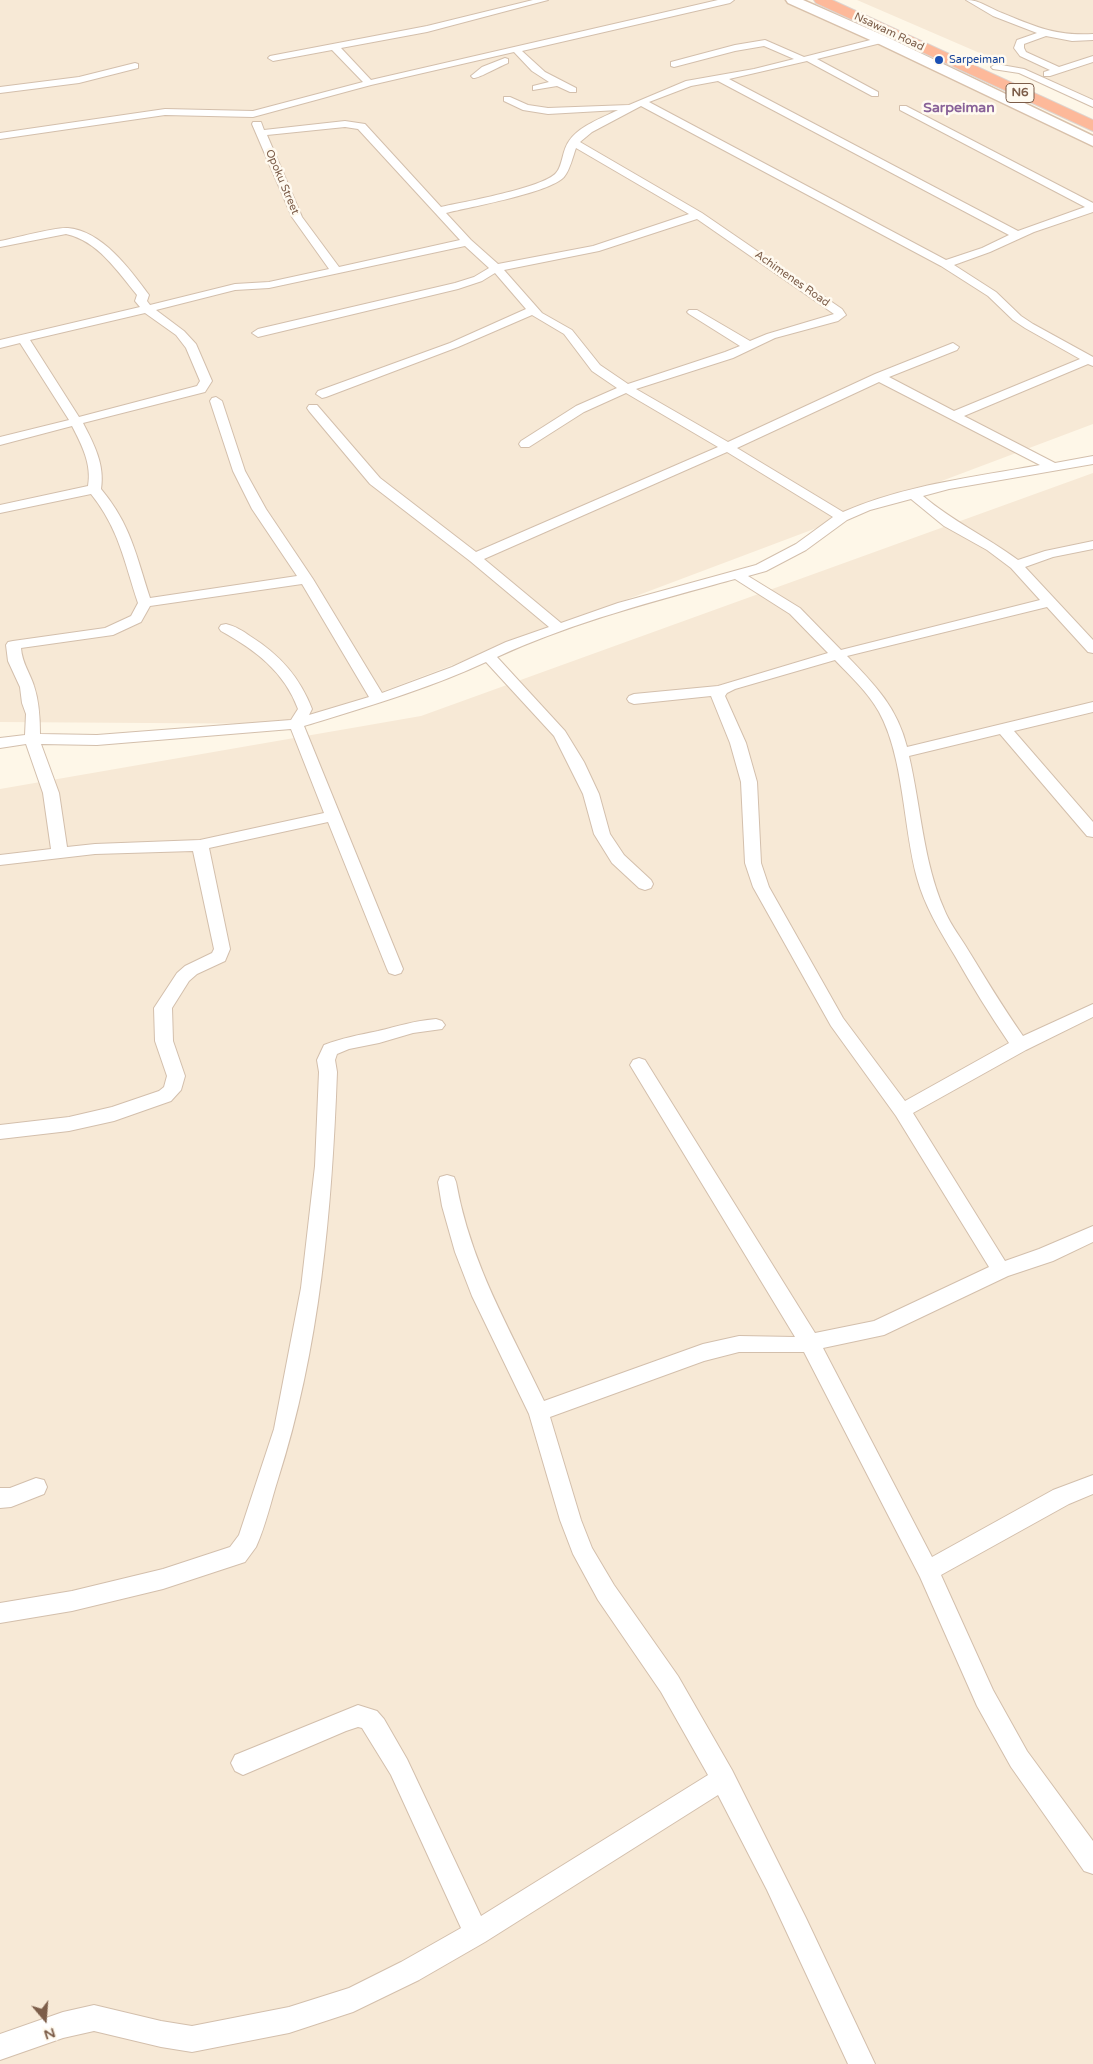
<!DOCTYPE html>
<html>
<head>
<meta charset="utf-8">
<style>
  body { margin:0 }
  #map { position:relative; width:1093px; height:2064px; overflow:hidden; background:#fef7e8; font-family:"Varela Round",sans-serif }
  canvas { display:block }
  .north { position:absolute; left:20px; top:1994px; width:50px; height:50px; -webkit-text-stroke:4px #fffaf0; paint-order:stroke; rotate:162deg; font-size:14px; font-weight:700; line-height:20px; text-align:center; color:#7c5d49 }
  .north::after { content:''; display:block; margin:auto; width:18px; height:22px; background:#7c5d49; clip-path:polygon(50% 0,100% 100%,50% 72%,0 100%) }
</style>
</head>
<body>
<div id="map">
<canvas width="1093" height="2064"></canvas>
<div class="north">N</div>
</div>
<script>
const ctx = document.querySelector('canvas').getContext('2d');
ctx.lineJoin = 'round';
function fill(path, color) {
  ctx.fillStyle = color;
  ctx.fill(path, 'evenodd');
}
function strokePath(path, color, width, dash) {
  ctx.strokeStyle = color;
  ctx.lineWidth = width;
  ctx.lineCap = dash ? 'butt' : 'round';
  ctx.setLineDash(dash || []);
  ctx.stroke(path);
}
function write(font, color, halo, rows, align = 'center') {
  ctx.font = font + ' "Varela Round",sans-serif';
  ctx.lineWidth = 5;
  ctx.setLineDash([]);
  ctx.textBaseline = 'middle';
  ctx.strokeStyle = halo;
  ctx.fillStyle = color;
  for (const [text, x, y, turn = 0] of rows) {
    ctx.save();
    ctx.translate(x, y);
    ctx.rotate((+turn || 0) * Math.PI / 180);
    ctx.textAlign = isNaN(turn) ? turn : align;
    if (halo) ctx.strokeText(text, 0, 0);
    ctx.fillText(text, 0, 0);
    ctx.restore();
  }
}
const residential = new Path2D(`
  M 0,0 L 785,0 L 1093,146 L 1093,424 L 296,724 L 0,722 Z
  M 857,0 L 1093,0 L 1093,102 Z
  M 1093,473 L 1093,2064 L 0,2064 L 0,789 L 421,716 Z`);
const street = new Path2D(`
  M 533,0 L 548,0 L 427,32 L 341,48 L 371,80 L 718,0 L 734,0 L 730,3 L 522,51 L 545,72 L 576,88 L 576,92 L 570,92 L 557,86 L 533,90 L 533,86 L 549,82 L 532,71 L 514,52 L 371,85 L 253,117 L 165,115 L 0,139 L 0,133 L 165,109 L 253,111 L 363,82 L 332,50 L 273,61 L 268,58 L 270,56 L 427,26 Z
  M 966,0 C 980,0 989,8 1002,13 C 1036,27 1056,36 1093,34 L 1093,40 L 1072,41 L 1046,36 L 1024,44 L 1024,48 L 1026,52 L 1059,67 L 1093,56 L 1093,62 L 1050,76 L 1044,76 L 1044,72 L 1050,70 L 1020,56 L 1014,48 L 1017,40 L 1037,33 L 993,16 Z
  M 882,37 L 887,40 L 885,42 L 817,59 L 878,92 L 878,96 L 872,96 L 807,61 L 729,79 L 1018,231 L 1085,207 L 900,110 L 900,106 L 906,106 L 1093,203 L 1093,212 L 1034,232 L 990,252 L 954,265 L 996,292 L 1021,316 L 1033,324 L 1093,357 L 1093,366 L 1088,364 L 964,416 L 1055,463 L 1093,456 L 1093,464 L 949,489 L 923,496 C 952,521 987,537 1018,560 L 1045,551 L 1093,541 L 1093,549 L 1053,557 L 1025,567 L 1093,640 L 1093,653 L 1088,652 L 1047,607 L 847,656 C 875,685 897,707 907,747 L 1093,702 L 1093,712 L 1014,731 L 1093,822 L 1093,837 L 1087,836 L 1000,734 L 909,756 C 921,807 923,861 944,909 C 949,922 958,934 965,945 C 984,976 1002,1006 1023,1036 L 1093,1004 L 1093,1017 L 1026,1050 L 913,1113 L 1005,1261 L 1039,1249 L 1093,1226 L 1093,1242 L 1053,1261 L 1008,1276 L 884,1335 L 823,1348 L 932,1557 L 1053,1490 L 1093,1475 L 1093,1494 L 1069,1504 L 941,1575 L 993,1690 L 1027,1751 L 1093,1841 L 1093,1874 L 1084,1871 L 1011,1767 L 977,1706 L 920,1577 L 804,1352 L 739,1352 L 704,1361 L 550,1417 L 581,1520 L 592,1548 L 614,1585 L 678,1676 L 732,1770 L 806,1918 L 875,2064 L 848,2064 L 767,1890 L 718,1795 L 485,1942 L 419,1980 L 353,2012 L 289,2033 L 192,2052 L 161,2047 L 94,2031 L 63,2038 L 0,2060 L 0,2034 L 63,2012 L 94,2005 L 161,2021 L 192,2026 L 289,2007 L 349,1988 L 401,1962 L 461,1928 L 391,1775 L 362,1728 L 358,1727 L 346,1731 L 243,1775 L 235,1771 L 231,1763 L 235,1755 L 358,1705 L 377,1711 L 384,1719 L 407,1759 L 481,1916 L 708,1775 L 661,1692 L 598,1600 L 573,1554 L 560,1520 L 529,1414 L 472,1296 L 455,1252 L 442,1206 L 438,1182 L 440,1177 L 447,1175 L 454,1177 L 456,1182 C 471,1265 509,1327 544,1401 L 703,1344 L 739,1336 L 795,1337 L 633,1070 L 630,1065 L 633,1060 L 639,1058 L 645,1060 L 815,1333 L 874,1321 L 989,1267 L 896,1116 L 831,1026 L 753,887 L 745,863 L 741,782 L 730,743 L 711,696 L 634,704 L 629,702 L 627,699 L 629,696 L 634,694 L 718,686 L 828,653 L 790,614 L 735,579 C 655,601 573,622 497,657 L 565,731 L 584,762 L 599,794 L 610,834 L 624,855 L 651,880 L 653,884 L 651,888 L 645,890 L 639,888 L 612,863 L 594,834 L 583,794 L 554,736 L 486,662 C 428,689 366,707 304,726 L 403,969 L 401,973 L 395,975 L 389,973 L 387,969 L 328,822 L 209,848 L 230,949 L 225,961 L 197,974 L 189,981 L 172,1008 L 173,1041 L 185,1076 L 181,1090 L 171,1101 L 114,1121 L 69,1131 L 0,1139 L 0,1125 L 69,1117 L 112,1107 L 159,1091 L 164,1087 L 167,1076 L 155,1041 L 154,1008 L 177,973 L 185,966 L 212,953 L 214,949 L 193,851 L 95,854 L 0,865 L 0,855 L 51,849 L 43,793 L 26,744 L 0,748 L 0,738 L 25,735 L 26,714 L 22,703 L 20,687 L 8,661 L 6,645 L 8,642 L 13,641 L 105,628 L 131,616 L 138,603 C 124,561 119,529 91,494 L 0,513 L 0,505 L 88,486 C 92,465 82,445 72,426 L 0,445 L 0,437 L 69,420 L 20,343 L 0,348 L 0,340 L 140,307 L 135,301 L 137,295 C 118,272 97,240 66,234 L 0,247 L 0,241 C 16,238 54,227 68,228 C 102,231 130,269 149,295 L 147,301 L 150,305 L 235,284 L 269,282 L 329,269 L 292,217 L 252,124 L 253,122 L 261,122 L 264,130 L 345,121 L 365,124 L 441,207 C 463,202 543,188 556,173 C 563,165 562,150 569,141 C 579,126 602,118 618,110 L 548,114 L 523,110 L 504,101 L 504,97 L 510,97 L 528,105 L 548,108 L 629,105 L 686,81 L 754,69 L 794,59 L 764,46 L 735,51 L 674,67 L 671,66 L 671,62 L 735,45 L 765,40 L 804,57 ZM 718,81 L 1009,235 L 982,248 L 946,260 L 649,102 L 691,86 ZM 641,106 L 941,266 L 988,296 L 1013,320 L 1025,328 L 1080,359 L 954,411 L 889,377 L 957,350 L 959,347 L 953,343 L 875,374 L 728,442 L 636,389 L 733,358 L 775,338 L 838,321 L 846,315 L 842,309 L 702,213 L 580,142 L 592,132 ZM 345,127 L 358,129 L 460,240 L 339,267 L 302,217 L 267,135 ZM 576,148 L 689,214 L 593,246 L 498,264 L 471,240 L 446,213 C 470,207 549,193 564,177 C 570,170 573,156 576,148 ZM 697,219 L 834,314 L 767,334 L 750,341 L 697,310 L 689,310 L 687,312 L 689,314 L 740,346 L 725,352 L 628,384 L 600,365 L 572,330 L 542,313 L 504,270 L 599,251 ZM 465,246 L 489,268 L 474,277 L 455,283 L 258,329 L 252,333 L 258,337 L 458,289 L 482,281 L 495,273 L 526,309 L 450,343 L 318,391 L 316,394 L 322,398 L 326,397 L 458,347 L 532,315 L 564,334 L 592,371 L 617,388 L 576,406 L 521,441 L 519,444 L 521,447 L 529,447 L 584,412 L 626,393 L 718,447 L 476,552 L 380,478 L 317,405 L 309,405 L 307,408 L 309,411 L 370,484 L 470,561 L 549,627 L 506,642 L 452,667 L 382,693 L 313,579 L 266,509 L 245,471 L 222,401 L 216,397 L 212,398 L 210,401 L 233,471 L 252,509 L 297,576 L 150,598 C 136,555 131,525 101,489 C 105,465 94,444 83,423 L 205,392 L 212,381 L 196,344 L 184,331 L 156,310 L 235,290 L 269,288 ZM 145,313 L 176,335 L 186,348 L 200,381 L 197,386 L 79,417 L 30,340 ZM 879,382 L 1040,465 C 975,477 904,485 843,512 L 737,448 ZM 727,452 L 833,517 L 796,544 L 756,565 L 618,603 L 561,623 L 484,559 ZM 911,499 L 944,526 L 987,550 L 1011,568 L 1040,600 L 841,650 L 800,608 L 748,576 L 766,571 L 806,550 L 847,520 L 870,510 ZM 302,584 L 369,697 L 309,715 L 312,709 C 300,677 279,654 250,636 C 243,631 235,626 226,624 L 221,625 L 219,628 L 221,631 C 255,650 284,671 298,709 L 291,720 L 97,735 L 40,734 C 40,719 39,701 34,686 C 30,673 22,663 21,648 L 113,635 L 141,622 L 150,606 ZM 835,660 C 850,676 868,692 879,712 C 904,757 903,827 917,878 C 925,907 940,931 955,956 C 972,986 990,1015 1009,1043 L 905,1101 L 843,1018 L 769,887 L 761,863 L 757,782 L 746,743 L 725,696 L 727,693 L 735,689 ZM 291,729 L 324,813 L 200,840 L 95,844 L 67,847 L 59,793 L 41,744 L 97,745 Z
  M 505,58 L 508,59 L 508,63 C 500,66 478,79 473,78 L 471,76 L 482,67 Z
  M 135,63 L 138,64 L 138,68 L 79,83 L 0,93 L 0,87 L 79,77 Z
  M 996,64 L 1024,69 L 1093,100 L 1093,107 L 1019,73 L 993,69 L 991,67 Z
  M 436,1019 L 442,1021 L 445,1025 L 442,1029 L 413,1033 L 379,1043 L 349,1049 L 337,1054 L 335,1060 L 337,1072 C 332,1209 320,1348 278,1479 C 271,1501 266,1525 256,1547 L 245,1562 L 163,1589 L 72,1611 L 0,1623 L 0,1603 L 72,1591 L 163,1569 L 230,1547 L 239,1535 L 274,1429 L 301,1288 L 315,1166 L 319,1072 L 317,1060 L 324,1045 C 342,1038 359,1035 378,1031 C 399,1026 413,1021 436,1019 Z
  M 36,1478 L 44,1480 L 47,1487 L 44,1494 L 11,1507 L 0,1508 L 0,1488 L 10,1488 Z`);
const secondary = new Path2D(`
  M 786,0 L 803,0 L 887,37 L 1093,136 L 1093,146 L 877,43 L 788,3 Z`);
const highway = new Path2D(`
  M 814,0 L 832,0 L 1093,120 L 1093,131 L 816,3 Z`);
const markers = [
  [939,60,5,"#1a4fb4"]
];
const farStreetnames = [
  ["Nsawam Road",889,32,25],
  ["Opoku Street",282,182,67],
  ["Achimenes Road",792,279,35]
];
const farTransitnames = [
  ["Sarpeiman",949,60]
];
const shields = [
  [1020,93,28]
];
const shieldNames = [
  ["N6",1020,93]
];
const farQuarternames = [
  ["Sarpeiman",959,108]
];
fill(residential, '#f7e9d6');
strokePath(street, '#d3bfac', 2);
strokePath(secondary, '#d8c1ab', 3);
strokePath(highway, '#ddd5d0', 2);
fill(street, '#fff');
fill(secondary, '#fff');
fill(highway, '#fdb99a');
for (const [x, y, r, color] of markers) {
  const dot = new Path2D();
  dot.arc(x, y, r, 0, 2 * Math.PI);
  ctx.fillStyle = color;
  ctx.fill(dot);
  strokePath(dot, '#fffaf0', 2);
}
write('11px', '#7c5d49', '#fffaf0', farStreetnames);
write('11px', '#164399', '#fffaf0', farTransitnames, 'left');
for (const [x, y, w] of shields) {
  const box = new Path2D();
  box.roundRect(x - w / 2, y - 9.5, w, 19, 4);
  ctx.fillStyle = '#fffaf0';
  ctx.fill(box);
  strokePath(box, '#7c5d49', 1);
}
write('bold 12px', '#7c5d49', null, shieldNames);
write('bold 14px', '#886198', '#fffaf0', farQuarternames);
</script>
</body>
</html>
